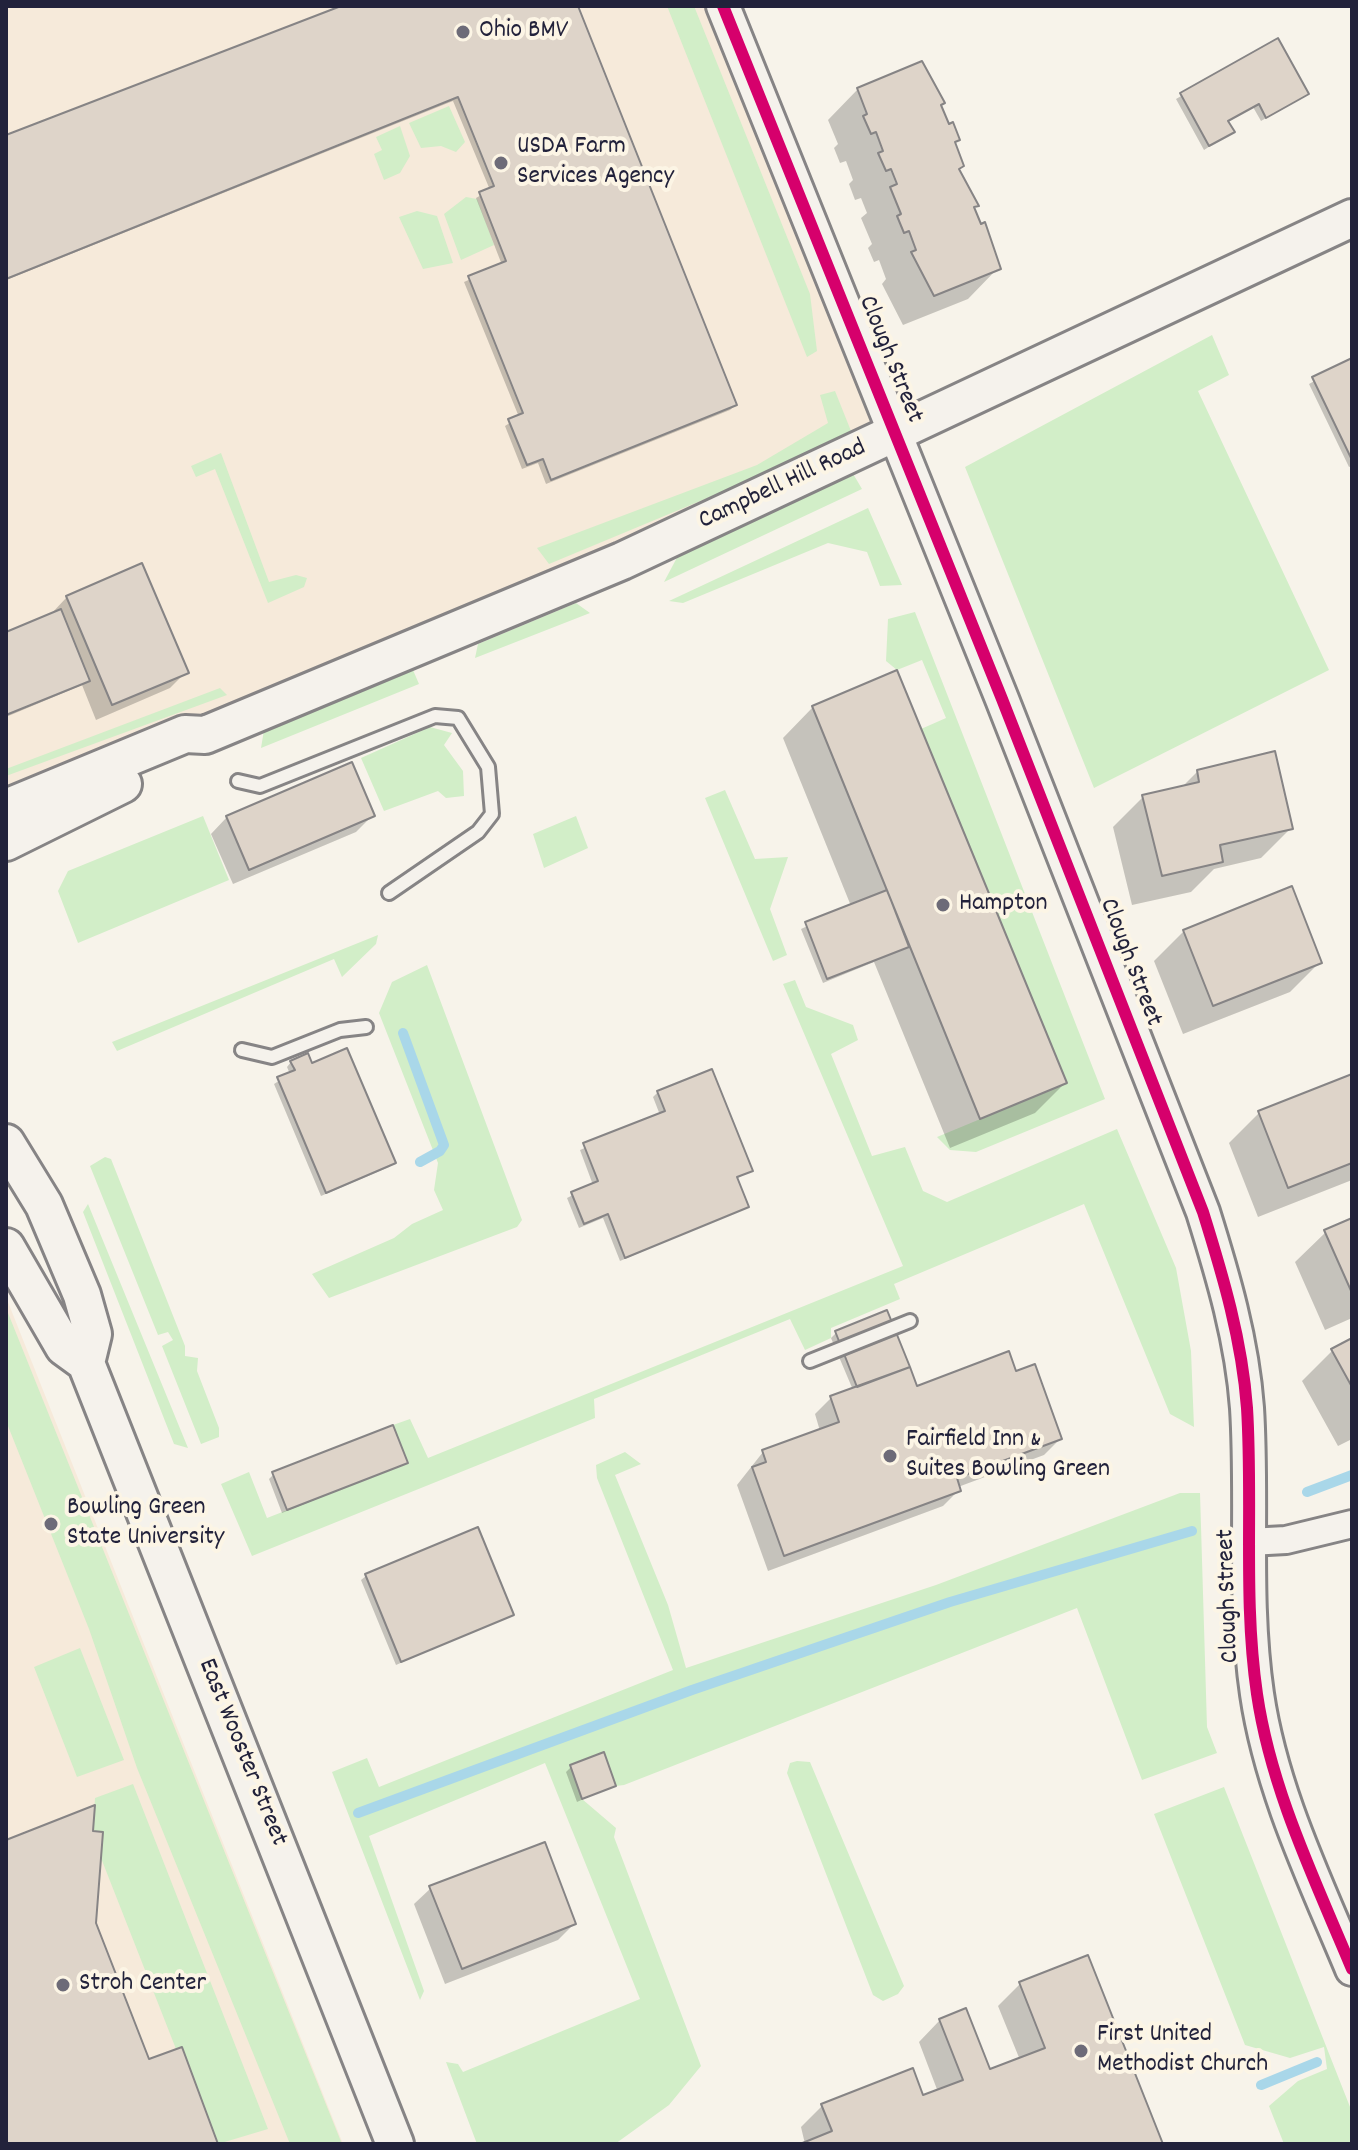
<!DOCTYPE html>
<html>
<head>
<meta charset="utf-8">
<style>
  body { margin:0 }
  #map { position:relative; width:1358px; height:2150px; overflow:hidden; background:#f7f3ea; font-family:Dekko,sans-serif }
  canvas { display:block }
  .frame { position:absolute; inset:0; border:8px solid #22223b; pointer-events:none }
</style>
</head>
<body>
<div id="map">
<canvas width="1358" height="2150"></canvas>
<div class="frame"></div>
</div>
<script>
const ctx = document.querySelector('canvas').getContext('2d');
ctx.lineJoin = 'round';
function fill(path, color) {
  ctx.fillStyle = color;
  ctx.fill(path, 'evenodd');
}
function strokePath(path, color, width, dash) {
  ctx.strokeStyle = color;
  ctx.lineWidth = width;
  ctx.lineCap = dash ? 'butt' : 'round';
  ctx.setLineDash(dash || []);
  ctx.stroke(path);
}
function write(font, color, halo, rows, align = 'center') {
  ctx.font = font + ' Dekko,sans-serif';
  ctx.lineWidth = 8;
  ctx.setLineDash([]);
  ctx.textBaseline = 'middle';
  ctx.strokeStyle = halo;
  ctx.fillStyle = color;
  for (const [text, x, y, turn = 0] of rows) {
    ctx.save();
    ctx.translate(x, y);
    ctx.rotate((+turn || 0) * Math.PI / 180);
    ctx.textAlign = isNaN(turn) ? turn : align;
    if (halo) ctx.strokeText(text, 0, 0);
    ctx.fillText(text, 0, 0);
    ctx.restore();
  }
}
const built = new Path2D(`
  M 6,6 L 723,6 L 895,434 L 660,543 L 6,793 Z
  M 6,1297 L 186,1750 L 343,2144 L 6,2144 Z`);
const green = new Path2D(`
  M 667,6 L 694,6 L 810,294 L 817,351 L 807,357 Z
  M 449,106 L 465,142 L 456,152 L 441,146 L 421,148 L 409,123 Z
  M 400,126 L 410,156 L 400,173 L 384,180 L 374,154 L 382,150 L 376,137 Z
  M 466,197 L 477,199 L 494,245 L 461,260 L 444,214 Z
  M 417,211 L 437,216 L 453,263 L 423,269 L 399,217 Z
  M 1212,335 L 1229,375 L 1198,391 L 1329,670 L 1094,788 L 965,467 Z
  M 835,391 L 851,431 L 794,462 L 549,564 L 537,548 L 757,465 L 828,423 L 820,395 Z
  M 221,453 L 269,582 L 296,575 L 307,578 L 304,587 L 268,603 L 215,469 L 196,477 L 191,466 Z
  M 852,472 L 862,489 L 664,582 L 681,550 Z
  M 868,508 L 902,585 L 880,586 L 867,552 L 828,543 L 683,603 L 669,601 Z
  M 576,603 L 590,613 L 475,658 L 478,644 Z
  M 915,612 L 1105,1099 L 976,1152 L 950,1150 L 937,1137 L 1067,1083 L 921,729 L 946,718 L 922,660 L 897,670 L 886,661 L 888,619 Z
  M 413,670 L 419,684 L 261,748 L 264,730 Z
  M 220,688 L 227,695 L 6,776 L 6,769 Z
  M 430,727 L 452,733 L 444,745 L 463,771 L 464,796 L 446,798 L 438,791 L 384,811 L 361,758 Z
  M 725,790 L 755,859 L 788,857 L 770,909 L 787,955 L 773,961 L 705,798 Z
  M 203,816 L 229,880 L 78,943 L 58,891 L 68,871 Z
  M 576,816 L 588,848 L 544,868 L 533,834 Z
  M 378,935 L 376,944 L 342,977 L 334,959 L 117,1051 L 112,1042 Z
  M 427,965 L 522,1220 L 517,1227 L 329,1298 L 312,1274 L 394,1238 L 412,1224 L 443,1210 L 434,1190 L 438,1163 L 379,1013 L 392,982 Z
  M 795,980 L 806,1007 L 853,1025 L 858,1040 L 831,1054 L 872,1156 L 905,1147 L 923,1191 L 947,1202 L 1117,1129 L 1176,1268 L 1191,1351 L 1194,1427 L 1170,1414 L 1084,1204 L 894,1284 L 900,1299 L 831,1328 L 831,1338 L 805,1350 L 790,1319 L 594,1399 L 595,1418 L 252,1556 L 221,1484 L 249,1472 L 267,1518 L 408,1463 L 393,1425 L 410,1419 L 428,1458 L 903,1266 L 783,984 Z
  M 105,1157 L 111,1159 L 185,1346 L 185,1356 L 198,1358 L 197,1371 L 219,1428 L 219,1437 L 201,1444 L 162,1346 L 173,1340 L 168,1332 L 158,1335 L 90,1166 Z
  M 88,1204 L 188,1448 L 174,1444 L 83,1212 Z
  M 6,1308 L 342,2144 L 290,2144 L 137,1768 L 89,1629 L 6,1421 Z
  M 625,1452 L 641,1464 L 615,1475 L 668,1605 L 686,1668 L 936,1585 L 1180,1493 L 1200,1493 L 1207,1727 L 1217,1753 L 1142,1780 L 1077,1608 L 624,1785 L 616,1786 L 604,1752 L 570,1765 L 582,1799 L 616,1828 L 614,1837 L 701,2066 L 669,2105 L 615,2144 L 477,2144 L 446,2062 L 458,2064 L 463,2072 L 640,1999 L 545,1763 L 369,1836 L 424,1991 L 420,2000 L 332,1772 L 367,1758 L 379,1787 L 673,1670 L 597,1478 L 596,1465 Z
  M 80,1648 L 124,1760 L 77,1777 L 34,1667 Z
  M 797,1761 L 810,1762 L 904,1986 L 898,1994 L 883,2001 L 873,1995 L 787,1773 L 790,1763 Z
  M 133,1784 L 268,2129 L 218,2144 L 182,2047 L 176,2049 L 101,1858 L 103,1832 L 93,1831 L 95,1798 Z
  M 1224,1787 L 1352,2112 L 1352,2144 L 1284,2144 L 1269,2106 L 1298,2081 L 1327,2069 L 1324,2047 L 1290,2058 L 1245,2045 L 1154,1814 Z`);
const shadow = new Path2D(`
  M 345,6 L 575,6 L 735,405 L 730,410 L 546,484 L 538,463 L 522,469 L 505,426 L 519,417 L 464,282 L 502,265 L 476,198 L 490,190 L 453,101 L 6,280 L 6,137 Z
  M 1277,41 L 1307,94 L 1261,121 L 1253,107 L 1227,122 L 1232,132 L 1204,150 L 1176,99 Z
  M 858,89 L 947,127 L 958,140 L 953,144 L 962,166 L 958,170 L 977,205 L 973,209 L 998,268 L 968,299 L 903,325 L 882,284 L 886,279 L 879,260 L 874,262 L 868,248 L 872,244 L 861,218 L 867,213 L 861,198 L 855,200 L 849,184 L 853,180 L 846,161 L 840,163 L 834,148 L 838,144 L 828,120 Z
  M 1352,360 L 1352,466 L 1349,467 L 1309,384 Z
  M 67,597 L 186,672 L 170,688 L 96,720 L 82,685 L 6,717 L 6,634 L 51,614 Z
  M 813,707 L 1065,1083 L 1035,1113 L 950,1148 L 874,962 L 823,983 L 801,929 L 851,906 L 783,738 Z
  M 1198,771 L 1291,828 L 1261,858 L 1214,869 L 1191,892 L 1132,905 L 1113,827 L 1143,797 L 1181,788 Z
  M 372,816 L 356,832 L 233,884 L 211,834 L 227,817 Z
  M 1184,931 L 1320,962 L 1290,992 L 1183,1034 L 1154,961 Z
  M 291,1062 L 311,1065 L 393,1163 L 389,1167 L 321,1196 L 274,1084 L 290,1074 L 287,1067 Z
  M 1352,1077 L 1352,1180 L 1258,1217 L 1229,1143 L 1259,1113 Z
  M 658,1092 L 751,1171 L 736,1179 L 747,1207 L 620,1261 L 603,1218 L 579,1228 L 567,1198 L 593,1185 L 580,1150 L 660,1115 L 653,1097 Z
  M 1352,1220 L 1352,1318 L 1325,1330 L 1295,1262 L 1326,1232 Z
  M 836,1333 L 916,1388 L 1015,1374 L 1060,1439 L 1044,1455 L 958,1487 L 959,1490 L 943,1506 L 768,1571 L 737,1485 L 763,1452 L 820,1431 L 815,1414 L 831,1398 L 853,1390 L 831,1338 Z
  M 1352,1340 L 1352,1439 L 1338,1446 L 1302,1381 L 1332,1351 Z
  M 406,1463 L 282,1513 L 269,1479 L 274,1474 Z
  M 366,1576 L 511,1615 L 396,1665 L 361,1580 Z
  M 571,1767 L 614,1785 L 577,1802 L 566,1772 Z
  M 431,1888 L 574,1924 L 558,1940 L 445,1984 L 414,1904 Z
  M 1087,1958 L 1161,2144 L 805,2144 L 801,2127 L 822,2106 L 922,2098 L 938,2092 L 919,2042 L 940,2020 L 989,2072 L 1020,2060 L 998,2006 L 1020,1984 Z`);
const stream = new Path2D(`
  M 403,1033 L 444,1145 L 440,1151 L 420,1162
  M 1307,1492 L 1352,1475
  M 358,1813 L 692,1690 L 950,1602 L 1192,1531
  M 1261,2085 L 1317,2062`);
const building = new Path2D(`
  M 341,6 L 578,6 L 737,405 L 551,480 L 543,459 L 527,465 L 508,419 L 523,413 L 468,276 L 506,261 L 479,192 L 494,186 L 458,97 L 6,279 L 6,135 Z
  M 1278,38 L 1309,94 L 1266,118 L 1259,104 L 1228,121 L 1235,132 L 1209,146 L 1180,93 Z
  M 922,61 L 945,103 L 941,105 L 949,124 L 953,122 L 960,140 L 955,142 L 964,166 L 959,169 L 979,206 L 974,207 L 981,224 L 985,222 L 1001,269 L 934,296 L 911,252 L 916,250 L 909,231 L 904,233 L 897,216 L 901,214 L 890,187 L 897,184 L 891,169 L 886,171 L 878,153 L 883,151 L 876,132 L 871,134 L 863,116 L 867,114 L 857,88 Z
  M 1352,358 L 1352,460 L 1312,377 Z
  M 142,563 L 189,673 L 112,705 L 66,596 Z
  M 61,609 L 90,681 L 6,715 L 6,632 Z
  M 897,670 L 1067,1083 L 980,1119 L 812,706 Z
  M 1275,751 L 1293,829 L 1220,845 L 1223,862 L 1162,876 L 1142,795 L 1199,782 L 1197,770 Z
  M 352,762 L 375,816 L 249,870 L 226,816 Z
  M 1292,886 L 1322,963 L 1213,1006 L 1183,930 Z
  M 887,890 L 909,947 L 827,979 L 805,922 Z
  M 347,1048 L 396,1163 L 326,1193 L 277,1077 L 295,1070 L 290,1061 L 308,1053 L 312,1063 Z
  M 712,1069 L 753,1171 L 737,1177 L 749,1207 L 625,1258 L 608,1214 L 584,1224 L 571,1192 L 598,1181 L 583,1143 L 665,1111 L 657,1091 Z
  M 1352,1074 L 1352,1163 L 1288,1188 L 1258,1111 Z
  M 1352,1218 L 1352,1293 L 1324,1230 Z
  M 887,1310 L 910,1367 L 857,1387 L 835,1331 Z
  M 1352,1338 L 1352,1387 L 1331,1349 Z
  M 1009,1351 L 1016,1371 L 1035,1364 L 1062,1439 L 957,1478 L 961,1491 L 784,1556 L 752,1467 L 766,1462 L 762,1450 L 839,1422 L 830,1396 L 910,1367 L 917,1386 Z
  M 393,1425 L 408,1463 L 287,1510 L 272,1472 Z
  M 478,1527 L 514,1615 L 401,1662 L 365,1574 Z
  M 604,1752 L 616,1786 L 582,1799 L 570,1765 Z
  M 95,1805 L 93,1831 L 103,1832 L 96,1923 L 149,2059 L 182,2047 L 218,2144 L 6,2144 L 6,1840 Z
  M 545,1842 L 576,1924 L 462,1969 L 429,1886 Z
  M 1088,1955 L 1163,2144 L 800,2144 L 832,2131 L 821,2104 L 913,2068 L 923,2095 L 963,2080 L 939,2019 L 966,2008 L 990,2069 L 1045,2048 L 1019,1982 Z`);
const service = new Path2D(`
  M 238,781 L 260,786 L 435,716 L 458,718 L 488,767 L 492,814 L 478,832 L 389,893
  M 242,1050 L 272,1057 L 340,1030 L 366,1027
  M 810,1361 L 910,1321`);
const minor = new Path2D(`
  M 1249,1542 L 1286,1540 L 1352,1524`);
const tertiary = new Path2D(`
  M 723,6 L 1002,699 L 1203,1212 C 1223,1276 1242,1340 1247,1408 C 1253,1503 1243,1599 1257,1694 C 1271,1790 1315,1880 1352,1969`);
const secondary = new Path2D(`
  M 6,808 L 185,734 L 205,735 L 622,561 L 1352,218
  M 6,842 L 123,784
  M 6,1143 L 44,1205 L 82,1295 L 93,1334 L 86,1363
  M 6,1247 L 64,1347 L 86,1363 L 395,2144`);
const cycleway = new Path2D(`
  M 723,6 L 1002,699 L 1203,1212 C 1223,1276 1242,1340 1247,1408 C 1253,1503 1243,1599 1257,1694 C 1271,1790 1315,1880 1352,1969`);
const markers = [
  [463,32,8,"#6d6b78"],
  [501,163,8,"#6d6b78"],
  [943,905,8,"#6d6b78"],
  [890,1456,8,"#6d6b78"],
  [51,1524,8,"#6d6b78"],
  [63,1985,8,"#6d6b78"],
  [1081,2051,8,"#6d6b78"]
];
const poiNames = [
  ["Ohio BMV",479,32],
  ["USDA Farm",517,148],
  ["Services Agency",517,178],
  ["Hampton",959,905],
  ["Fairfield Inn &",906,1441],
  ["Suites Bowling Green",906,1471],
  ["Bowling Green",67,1509],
  ["State University",67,1539],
  ["Stroh Center",79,1985],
  ["First United",1097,2036],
  ["Methodist Church",1097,2066]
];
const streetNames = [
  ["Clough Street",889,360,68],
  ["Campbell Hill Road",783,486,-25],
  ["Clough Street",1129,963,69],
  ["Clough Street",1230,1596,-92],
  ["East Wooster Street",241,1753,68]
];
fill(built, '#f6eada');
fill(green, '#d2eec8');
fill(shadow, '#0003');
strokePath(stream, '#a9d7e9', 10);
fill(building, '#ded4c9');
strokePath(building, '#868485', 2);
strokePath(service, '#868485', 18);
strokePath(minor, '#868485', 32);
strokePath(tertiary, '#868485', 38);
strokePath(secondary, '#868485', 42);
strokePath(service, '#f5f2ec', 12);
strokePath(minor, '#f5f2ec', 26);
strokePath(tertiary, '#f5f2ec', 32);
strokePath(secondary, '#f5f2ec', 36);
strokePath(cycleway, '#d6006c', 12);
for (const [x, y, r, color] of markers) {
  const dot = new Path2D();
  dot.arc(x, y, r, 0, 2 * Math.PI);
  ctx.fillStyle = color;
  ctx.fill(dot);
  strokePath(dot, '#fcf5e5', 3);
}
write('26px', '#22223b', '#fcf5e5', poiNames, 'left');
write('26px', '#22223b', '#fcf5e5', streetNames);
</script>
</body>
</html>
